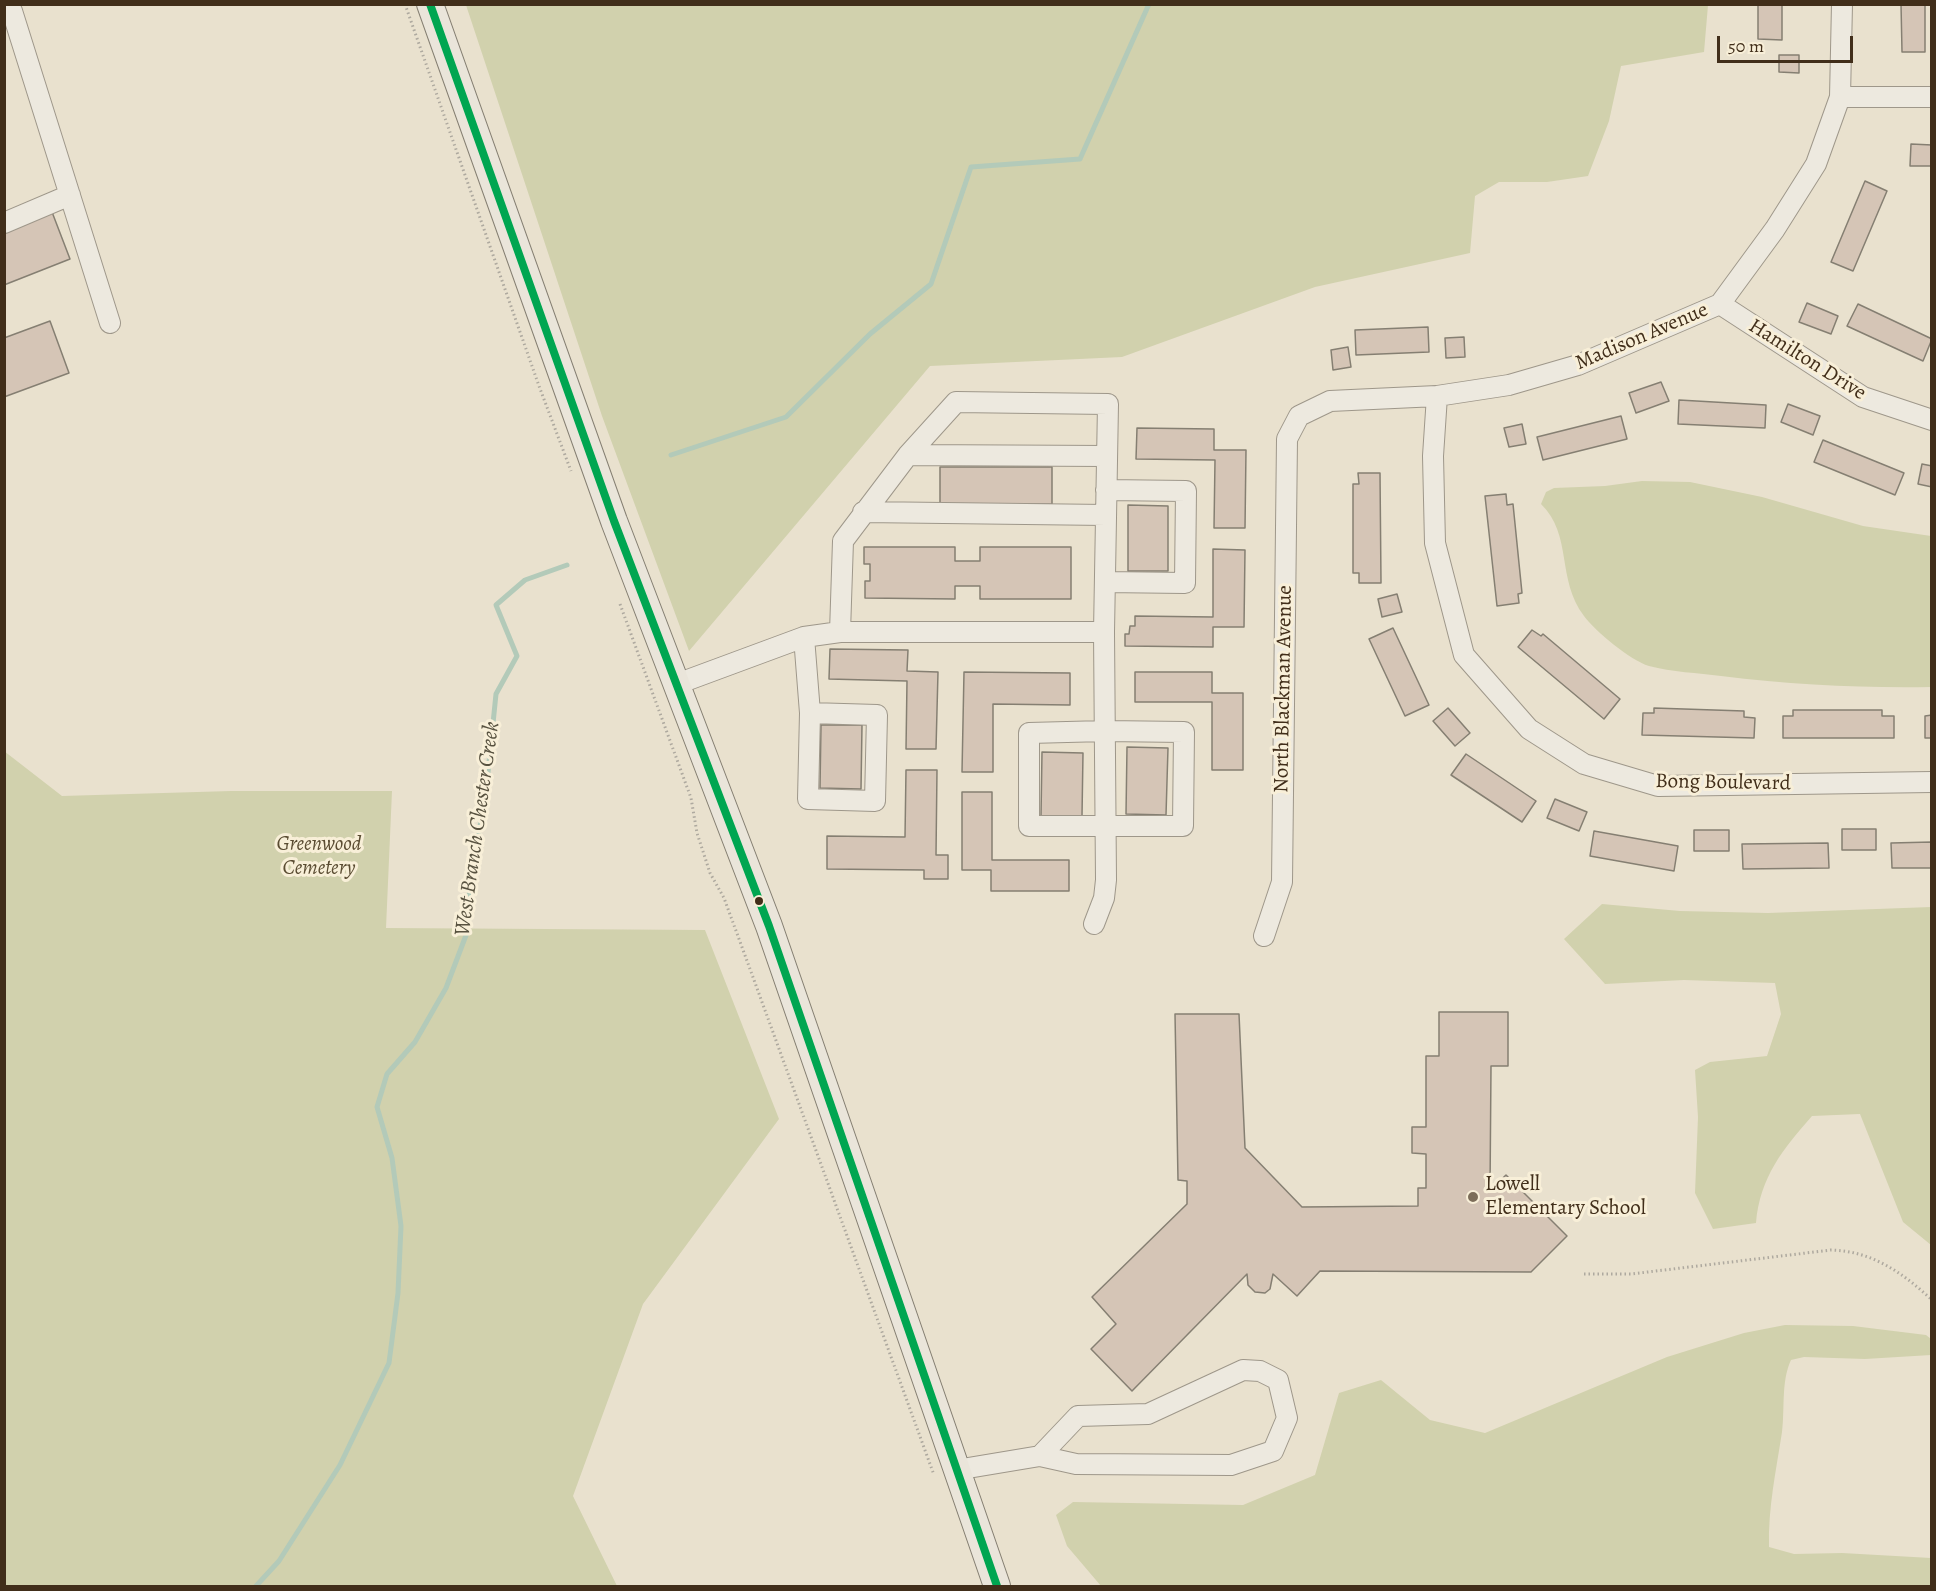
<!DOCTYPE html>
<html>
<head>
<meta charset="utf-8">
<style>
  body { margin:0 }
  #map { position:relative; width:1936px; height:1591px; overflow:hidden; background:#e9e1ce; font-family:Alegreya,serif }
  canvas { display:block }
  .frame { position:absolute; inset:0; border:6px solid #412e1a; pointer-events:none }
  .scale { position:absolute; left:1717px; top:36px; width:136px; height:27px; box-sizing:border-box; border:3px solid #412e1a; border-top:0; padding-left:8px; font-size:18px; line-height:21px; white-space:nowrap; color:#412e1a; -webkit-text-stroke:4px #f8efd8; paint-order:stroke }
</style>
</head>
<body>
<div id="map">
<canvas width="1936" height="1591"></canvas>
<div class="frame"></div>
<div class="scale">50 m</div>
</div>
<script>
const ctx = document.querySelector('canvas').getContext('2d');
ctx.lineJoin = 'round';
function fill(path, color) {
  ctx.fillStyle = color;
  ctx.fill(path, 'evenodd');
}
function strokePath(path, color, width, dash) {
  ctx.strokeStyle = color;
  ctx.lineWidth = width;
  ctx.lineCap = dash ? 'butt' : 'round';
  ctx.setLineDash(dash || []);
  ctx.stroke(path);
}
function write(font, color, halo, rows, align = 'center') {
  ctx.font = font + ' Alegreya,serif';
  ctx.lineWidth = 6;
  ctx.setLineDash([]);
  ctx.textBaseline = 'middle';
  ctx.strokeStyle = halo;
  ctx.fillStyle = color;
  for (const [text, x, y, turn = 0] of rows) {
    ctx.save();
    ctx.translate(x, y);
    ctx.rotate((+turn || 0) * Math.PI / 180);
    ctx.textAlign = isNaN(turn) ? turn : align;
    if (halo) ctx.strokeText(text, 0, 0);
    ctx.fillText(text, 0, 0);
    ctx.restore();
  }
}
const green = new Path2D(`
  M 466,5 L 466,4 L 1708,5 L 1704,52 L 1621,66 L 1609,121 L 1588,176 L 1547,182 L 1499,182 L 1475,196 L 1470,253 L 1315,287 L 1122,357 L 930,366 L 689,651 L 602,416 Z
  M 1642,481 L 1690,482 L 1762,497 L 1863,526 L 1931,536 L 1931,687 C 1861,688 1792,685 1721,676 C 1698,673 1672,672 1649,666 C 1630,660 1596,632 1584,616 C 1556,579 1573,535 1541,504 L 1546,492 L 1554,488 L 1605,486 Z
  M 4,751 L 62,796 L 231,791 L 392,791 L 386,928 L 705,930 L 779,1119 L 643,1304 L 573,1496 L 617,1586 L 5,1586 Z
  M 1602,904 L 1680,911 L 1768,913 L 1931,907 L 1931,1245 L 1903,1222 L 1860,1114 L 1812,1116 C 1783,1149 1760,1177 1756,1223 L 1713,1229 L 1695,1193 L 1698,1117 L 1695,1070 L 1710,1062 L 1767,1056 L 1781,1014 L 1775,983 L 1684,980 L 1605,984 L 1564,939 Z
  M 1785,1325 L 1853,1326 L 1926,1335 L 1931,1339 L 1931,1355 L 1865,1359 L 1804,1357 L 1791,1360 C 1781,1381 1785,1408 1782,1432 C 1776,1471 1768,1508 1769,1547 L 1794,1554 L 1842,1553 L 1931,1558 L 1931,1586 L 1101,1586 L 1067,1546 L 1056,1515 L 1073,1502 L 1243,1505 L 1315,1475 L 1339,1393 L 1381,1380 L 1430,1420 L 1485,1433 L 1667,1357 L 1744,1333 Z`);
const stream = new Path2D(`
  M 671,455 L 786,417 L 870,334 L 931,284 L 971,167 L 1080,159 L 1149,4
  M 256,1586 L 279,1561 L 340,1465 L 389,1363 L 398,1293 L 401,1226 L 392,1158 L 377,1107 L 387,1074 L 415,1042 L 446,988 L 468,930 L 470,874 L 485,802 L 496,694 L 517,656 L 496,605 L 525,580 L 567,565`);
const building = new Path2D(`
  M 1758,4 L 1782,4 L 1782,40 L 1758,39 Z
  M 1901,4 L 1925,4 L 1925,52 L 1902,52 Z
  M 1779,55 L 1799,55 L 1799,73 L 1779,72 Z
  M 1911,144 L 1932,145 L 1932,166 L 1910,166 Z
  M 1865,181 L 1887,191 L 1853,271 L 1831,262 Z
  M 52,212 L 70,259 L 4,285 L 4,231 Z
  M 1807,303 L 1838,316 L 1831,334 L 1799,322 Z
  M 1858,304 L 1932,339 L 1923,361 L 1847,326 Z
  M 50,321 L 69,373 L 4,397 L 4,338 Z
  M 1428,327 L 1429,352 L 1356,355 L 1355,330 Z
  M 1464,337 L 1465,357 L 1446,358 L 1445,338 Z
  M 1348,347 L 1351,367 L 1333,370 L 1331,350 Z
  M 1661,382 L 1669,401 L 1636,413 L 1629,393 Z
  M 1679,400 L 1766,405 L 1765,428 L 1678,424 Z
  M 1788,404 L 1820,416 L 1813,435 L 1781,422 Z
  M 1621,416 L 1627,439 L 1543,460 L 1537,437 Z
  M 1522,424 L 1526,444 L 1509,447 L 1504,428 Z
  M 1137,428 L 1214,429 L 1214,450 L 1246,450 L 1245,528 L 1214,528 L 1215,460 L 1136,459 Z
  M 1823,440 L 1904,473 L 1895,495 L 1814,462 Z
  M 1922,464 L 1932,466 L 1932,487 L 1918,484 Z
  M 940,467 L 1052,467 L 1052,504 L 940,505 Z
  M 1358,473 L 1380,473 L 1381,583 L 1359,583 L 1359,573 L 1353,573 L 1353,484 L 1359,484 Z
  M 1506,494 L 1507,505 L 1513,504 L 1522,593 L 1518,594 L 1519,603 L 1497,606 L 1485,496 Z
  M 1128,505 L 1168,506 L 1168,571 L 1128,571 Z
  M 864,547 L 955,547 L 955,561 L 980,561 L 980,547 L 1071,547 L 1071,599 L 980,599 L 980,586 L 955,586 L 955,599 L 865,598 L 865,581 L 870,581 L 870,564 L 864,564 Z
  M 1213,549 L 1245,550 L 1244,627 L 1213,627 L 1213,647 L 1125,646 L 1125,634 L 1129,634 L 1130,626 L 1135,626 L 1135,616 L 1213,617 Z
  M 1397,594 L 1402,612 L 1382,617 L 1378,599 Z
  M 1393,628 L 1429,705 L 1405,716 L 1369,639 Z
  M 1532,630 L 1541,636 L 1543,634 L 1620,699 L 1604,719 L 1518,647 Z
  M 830,649 L 908,650 L 907,671 L 938,672 L 936,749 L 906,749 L 907,681 L 829,679 Z
  M 964,672 L 1070,673 L 1070,705 L 993,704 L 993,772 L 962,772 Z
  M 1135,672 L 1212,672 L 1212,693 L 1243,693 L 1243,770 L 1212,770 L 1212,702 L 1135,702 Z
  M 1448,708 L 1470,733 L 1455,746 L 1433,721 Z
  M 1654,708 L 1744,711 L 1744,717 L 1755,718 L 1754,738 L 1642,735 L 1643,713 L 1654,713 Z
  M 1793,710 L 1882,710 L 1882,716 L 1894,716 L 1894,738 L 1783,738 L 1783,716 L 1793,716 Z
  M 1932,715 L 1932,738 L 1925,738 L 1925,716 Z
  M 821,725 L 862,725 L 861,789 L 820,788 Z
  M 1127,747 L 1168,748 L 1166,815 L 1126,814 Z
  M 1042,752 L 1083,753 L 1082,816 L 1041,816 Z
  M 1466,754 L 1536,801 L 1522,822 L 1451,775 Z
  M 906,770 L 937,770 L 936,855 L 948,855 L 948,879 L 924,879 L 924,870 L 827,869 L 827,836 L 905,837 Z
  M 962,792 L 992,792 L 992,860 L 1069,860 L 1069,891 L 991,891 L 991,870 L 962,870 Z
  M 1555,799 L 1587,812 L 1579,831 L 1547,818 Z
  M 1842,829 L 1876,829 L 1876,850 L 1842,850 Z
  M 1694,830 L 1729,830 L 1729,851 L 1694,851 Z
  M 1594,831 L 1678,846 L 1674,871 L 1590,856 Z
  M 1932,842 L 1932,868 L 1892,868 L 1891,843 Z
  M 1828,843 L 1829,868 L 1743,869 L 1742,844 Z
  M 1439,1012 L 1508,1012 L 1508,1066 L 1491,1066 L 1490,1190 L 1506,1175 L 1567,1236 L 1531,1272 L 1320,1271 L 1297,1296 L 1273,1274 L 1270,1289 L 1265,1293 L 1255,1292 L 1248,1285 L 1247,1274 L 1132,1391 L 1091,1349 L 1116,1324 L 1092,1297 L 1187,1204 L 1187,1181 L 1178,1180 L 1175,1014 L 1239,1014 L 1245,1148 L 1302,1207 L 1418,1206 L 1418,1188 L 1426,1188 L 1426,1154 L 1412,1153 L 1412,1127 L 1426,1127 L 1426,1056 L 1439,1056 Z`);
const path = new Path2D(`
  M 405,4 L 539,386 L 571,471
  M 620,604 L 691,798 L 697,833 L 710,873 L 724,898 L 750,969 L 934,1475
  M 1584,1274 L 1631,1274 L 1831,1250 C 1872,1251 1903,1273 1932,1300`);
const minor = new Path2D(`
  M 12,11 L 110,323
  M 1840,97 L 1932,97
  M 4,223 L 70,195
  M 1720,304 L 1863,397 L 1932,420
  M 1437,396 L 1433,456 L 1435,543 L 1464,655 L 1529,729 L 1584,764 L 1658,786 L 1932,782
  M 908,455 L 1107,456
  M 863,512 L 1106,515
  M 1105,582 L 1185,583 L 1186,491 L 1106,490
  M 804,637 L 810,713 L 877,715 L 875,801 L 808,799 L 810,713
  M 677,684 L 804,637 L 840,632 L 1104,632 L 1108,404 L 956,402 L 908,455 L 843,541 L 840,632
  M 1105,731 L 1184,732 L 1183,826 L 1029,826 L 1029,733 Z
  M 1094,924 L 1104,898 L 1106,880 L 1104,632
  M 1264,936 L 1282,882 L 1287,439 L 1299,416 L 1330,401 L 1437,396 L 1509,385 L 1578,365 L 1720,304 L 1775,229 L 1816,164 L 1840,97 L 1842,4
  M 956,1470 L 1040,1456 L 1076,1464 L 1231,1465 L 1273,1451 L 1287,1418 L 1278,1380 L 1260,1371 L 1243,1370 L 1148,1414 L 1078,1416 L 1040,1456`);
const major = new Path2D(`
  M 430,4 L 614,521 L 769,926 L 997,1586`);
const bus1 = new Path2D(`
  M 430,4 L 614,521 L 769,926 L 997,1586`);
const markers = [
  [759,901,5,"#412e1a"],
  [1473,1197,6,"#7c6d59"]
];
const streetNames = [
  ["Madison Avenue",1642,337,-23],
  ["Hamilton Drive",1807,360,32],
  ["North Blackman Avenue",1284,689,-89],
  ["Bong Boulevard",1723,783,1]
];
const parkNames = [
  ["Greenwood",319,845],
  ["Cemetery",319,869]
];
const poiNames = [
  ["Lowell",1485,1185],
  ["Elementary School",1485,1209]
];
const waterNames = [
  ["West Branch Chester Creek",478,829,-82]
];
fill(green, '#d1d1ad');
strokePath(stream, '#b3cab9', 5);
fill(building, '#d5c5b6');
strokePath(building, '#857f72', 1.5);
strokePath(minor, '#9e978a', 22);
strokePath(major, '#857f72', 28);
strokePath(path, '#aea99f', 3, [1.5, 3]);
strokePath(minor, '#ede9df', 20);
strokePath(major, '#eae5da', 26);
strokePath(bus1, '#00a651', 8);
for (const [x, y, r, color] of markers) {
  const dot = new Path2D();
  dot.arc(x, y, r, 0, 2 * Math.PI);
  ctx.fillStyle = color;
  ctx.fill(dot);
  strokePath(dot, '#f8efd8', 2);
}
write('21px', '#412e1a', '#f8efd8', streetNames);
write('italic 21px', '#5a4c32', '#f8efd8', parkNames);
write('21px', '#412e1a', '#f8efd8', poiNames, 'left');
write('italic 22px', '#585240', '#f8efd8', waterNames);
</script>
</body>
</html>
